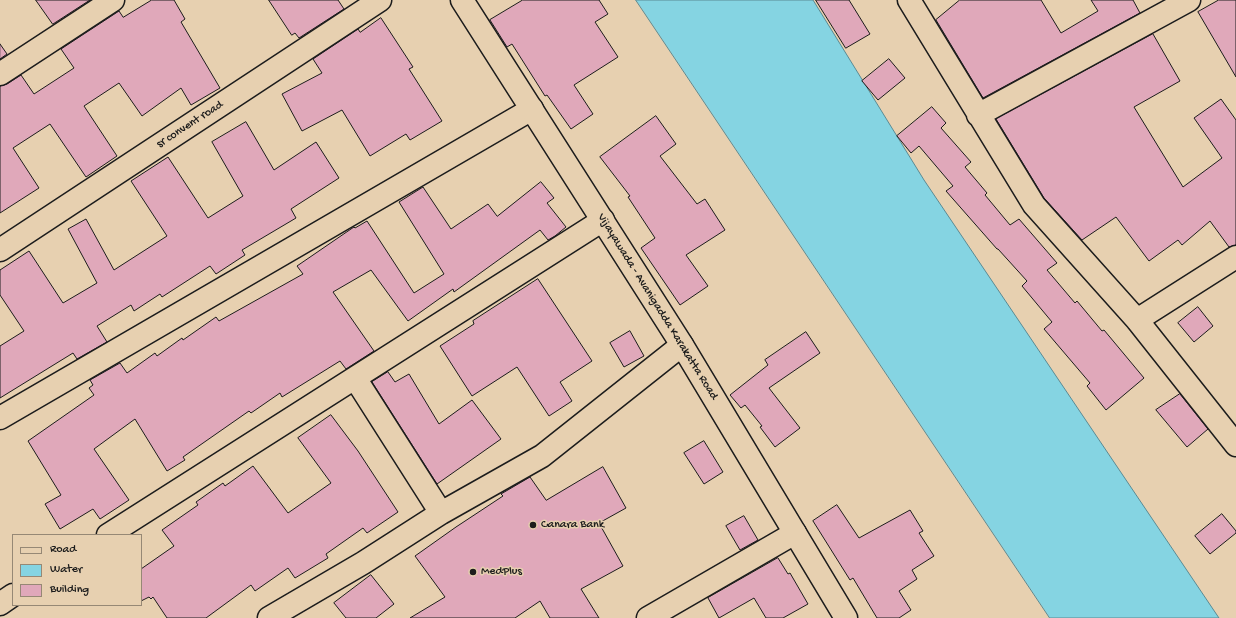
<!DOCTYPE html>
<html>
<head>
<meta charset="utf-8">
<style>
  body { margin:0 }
  #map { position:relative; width:1236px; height:618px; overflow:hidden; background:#e7d0b0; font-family:"Gochi Hand",sans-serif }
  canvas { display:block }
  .legend { position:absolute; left:12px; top:534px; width:130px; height:72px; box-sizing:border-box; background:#e7d0b0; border:1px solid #968875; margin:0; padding:5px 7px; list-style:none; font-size:12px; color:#1c1c1c }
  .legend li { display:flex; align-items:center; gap:8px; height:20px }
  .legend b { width:20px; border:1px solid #968875 }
</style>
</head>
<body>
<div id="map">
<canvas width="1236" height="618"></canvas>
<ul class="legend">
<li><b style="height:5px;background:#e7d0b0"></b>Road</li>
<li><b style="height:11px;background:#85d4e2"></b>Water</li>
<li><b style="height:11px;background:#e0a8ba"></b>Building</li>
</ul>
</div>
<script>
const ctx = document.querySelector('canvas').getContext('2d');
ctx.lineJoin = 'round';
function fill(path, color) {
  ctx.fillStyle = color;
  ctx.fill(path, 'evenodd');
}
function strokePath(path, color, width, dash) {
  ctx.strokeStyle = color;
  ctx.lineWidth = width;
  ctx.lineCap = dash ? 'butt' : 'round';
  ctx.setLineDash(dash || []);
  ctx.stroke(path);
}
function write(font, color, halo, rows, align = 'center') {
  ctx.font = font + ' "Gochi Hand",sans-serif';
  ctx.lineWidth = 3;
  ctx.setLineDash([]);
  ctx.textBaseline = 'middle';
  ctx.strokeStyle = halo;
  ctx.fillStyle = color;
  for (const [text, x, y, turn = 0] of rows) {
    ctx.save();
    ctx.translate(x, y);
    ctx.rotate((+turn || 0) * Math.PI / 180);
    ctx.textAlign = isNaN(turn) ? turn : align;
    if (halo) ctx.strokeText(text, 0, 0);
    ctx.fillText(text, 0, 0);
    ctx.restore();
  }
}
const water = new Path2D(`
  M 636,0 L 813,0 L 924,180 L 1219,618 L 1050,618 Z`);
const building = new Path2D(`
  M 36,0 L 90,0 L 53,24 Z
  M 152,0 L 174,0 L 185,19 L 181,22 L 220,88 L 191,105 L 181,88 L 142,116 L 119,83 L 84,106 L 117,156 L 86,177 L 50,124 L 13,148 L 39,188 L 0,213 L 0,86 L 7,84 L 21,75 L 34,94 L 74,68 L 61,49 L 119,11 L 123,17 Z
  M 269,0 L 338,0 L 344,9 L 299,38 L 295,33 L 292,35 Z
  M 523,0 L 599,0 L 608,14 L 595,22 L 618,57 L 574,85 L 593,114 L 571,129 L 547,95 L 545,96 L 512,44 L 507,47 L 490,20 Z
  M 816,0 L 849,0 L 870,34 L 846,48 Z
  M 960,0 L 1041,0 L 1061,33 L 1098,11 L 1091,0 L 1133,0 L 1140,13 L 983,98 L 936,20 Z
  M 1219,0 L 1236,0 L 1236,77 L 1198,12 Z
  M 381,18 L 413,67 L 409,69 L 442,121 L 410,140 L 406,134 L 370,156 L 342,110 L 302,131 L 282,94 L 322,73 L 313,59 L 358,29 L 360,32 Z
  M 1153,34 L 1180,81 L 1134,107 L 1183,187 L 1222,158 L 1194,118 L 1221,99 L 1236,120 L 1236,245 L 1229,247 L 1210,221 L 1182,245 L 1178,240 L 1149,261 L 1116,217 L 1082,240 L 1044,198 L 996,119 Z
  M 0,44 L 7,54 L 0,59 Z
  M 889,59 L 905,78 L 878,100 L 862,81 Z
  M 932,107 L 946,123 L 941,128 L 971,162 L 965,167 L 987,193 L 985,195 L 1010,225 L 1019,219 L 1057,263 L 1047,270 L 1075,303 L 1077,301 L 1102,331 L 1104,330 L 1144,378 L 1106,410 L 1087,386 L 1090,383 L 1044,329 L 1052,322 L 1022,286 L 1027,281 L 998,249 L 997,249 L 946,191 L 953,186 L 919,146 L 911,153 L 897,136 Z
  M 656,116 L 676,144 L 660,156 L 697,204 L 705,199 L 725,230 L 686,255 L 708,286 L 680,305 L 641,248 L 655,238 L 628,197 L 630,196 L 600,157 Z
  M 246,122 L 274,170 L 316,142 L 339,178 L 291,209 L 296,218 L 242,250 L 245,255 L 216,274 L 210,266 L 162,297 L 160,294 L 134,311 L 131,305 L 97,326 L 107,342 L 77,359 L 73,353 L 0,398 L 0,346 L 24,331 L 0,295 L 0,270 L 29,251 L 63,303 L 97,283 L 68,229 L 86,219 L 114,270 L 167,236 L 131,181 L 168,157 L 208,218 L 243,196 L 212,142 Z
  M 541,182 L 554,198 L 547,203 L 566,227 L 555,236 L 548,240 L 540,230 L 454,292 L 453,289 L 408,321 L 371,270 L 333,292 L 374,351 L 346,369 L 340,361 L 282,397 L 280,393 L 251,413 L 249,411 L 183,457 L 185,460 L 167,471 L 135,419 L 94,449 L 129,500 L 100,519 L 93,509 L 60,529 L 45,504 L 61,495 L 28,441 L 94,395 L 89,388 L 93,385 L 90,380 L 120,363 L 127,373 L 155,353 L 157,356 L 182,338 L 183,340 L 216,317 L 219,321 L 303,274 L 297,266 L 351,229 L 354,227 L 355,228 L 367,221 L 414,293 L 444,274 L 399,202 L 423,187 L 451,229 L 488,204 L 497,216 Z
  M 538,279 L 592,361 L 560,382 L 572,401 L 549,416 L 517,367 L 472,396 L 440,346 L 474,324 L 473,321 Z
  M 1198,307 L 1213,326 L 1194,342 L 1178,323 Z
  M 630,331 L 644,356 L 624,367 L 610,343 Z
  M 806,332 L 820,353 L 769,388 L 800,428 L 775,447 L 760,427 L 762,426 L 745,405 L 741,408 L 730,395 L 768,365 L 765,360 Z
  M 388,372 L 395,382 L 409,374 L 439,424 L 472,400 L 501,439 L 437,484 L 372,382 Z
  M 1180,394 L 1208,429 L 1187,447 L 1156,410 Z
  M 331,415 L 358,451 L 398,512 L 367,533 L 363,528 L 326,554 L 328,558 L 295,578 L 288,568 L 255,591 L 251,585 L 206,618 L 167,618 L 153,597 L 151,599 L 149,597 L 141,601 L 141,569 L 174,546 L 162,530 L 198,505 L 196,502 L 223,483 L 225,486 L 253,466 L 288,513 L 331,483 L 298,438 Z
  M 704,441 L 723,472 L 704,484 L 684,453 Z
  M 603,467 L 626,508 L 599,523 L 623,566 L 581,589 L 599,618 L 550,618 L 540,601 L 515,618 L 410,618 L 445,597 L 415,556 L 456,527 L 503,496 L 501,494 L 530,477 L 546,500 Z
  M 837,505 L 859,538 L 910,510 L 923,531 L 919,533 L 934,556 L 912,570 L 917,579 L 899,591 L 911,610 L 899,618 L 877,618 L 853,578 L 850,580 L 813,521 Z
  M 1222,514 L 1236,531 L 1236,533 L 1210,554 L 1195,536 Z
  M 744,516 L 758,540 L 740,550 L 726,526 Z
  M 778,558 L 788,574 L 790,573 L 808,604 L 783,618 L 766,618 L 754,598 L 719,618 L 708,598 Z
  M 371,575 L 394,604 L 376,618 L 346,618 L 334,603 Z`);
const street = new Path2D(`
  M 909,0 L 1034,205 L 1137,320 L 1236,445
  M 0,74 L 113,0
  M 978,115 L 1189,0
  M 0,250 L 380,0
  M 1137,320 L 1236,257
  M 355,378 L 441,513
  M 0,418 L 532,109
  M 108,535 L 603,220
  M 0,604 L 13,595
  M 269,618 L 363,563 L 441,513 L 542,456 L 682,345
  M 648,618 L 795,533`);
const primary = new Path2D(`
  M 462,0 L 682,345 L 846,618`);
const markers = [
  [533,525,4,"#1c1c1c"],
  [473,572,4,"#1c1c1c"]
];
const streetNames = [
  ["sr convent road",190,125,-33],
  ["Vijayawada - Avanigadda Karakatta Road",657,307,58]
];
const poiNames = [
  ["Canara Bank",541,525],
  ["MedPlus",481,572]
];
fill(water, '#85d4e2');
strokePath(water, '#5b8a93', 1);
fill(building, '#e0a8ba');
strokePath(building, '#1c1c1c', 1);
strokePath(street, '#1c1c1c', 25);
strokePath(primary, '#1c1c1c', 25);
strokePath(street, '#e7d0b0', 22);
strokePath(primary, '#e7d0b0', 22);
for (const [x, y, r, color] of markers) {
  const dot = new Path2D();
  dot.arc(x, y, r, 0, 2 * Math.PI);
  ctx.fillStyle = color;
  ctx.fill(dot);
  strokePath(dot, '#e7d0b0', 1.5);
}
write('12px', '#1c1c1c', '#e7d0b0', streetNames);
write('12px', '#1c1c1c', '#e7d0b0', poiNames, 'left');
</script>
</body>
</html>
